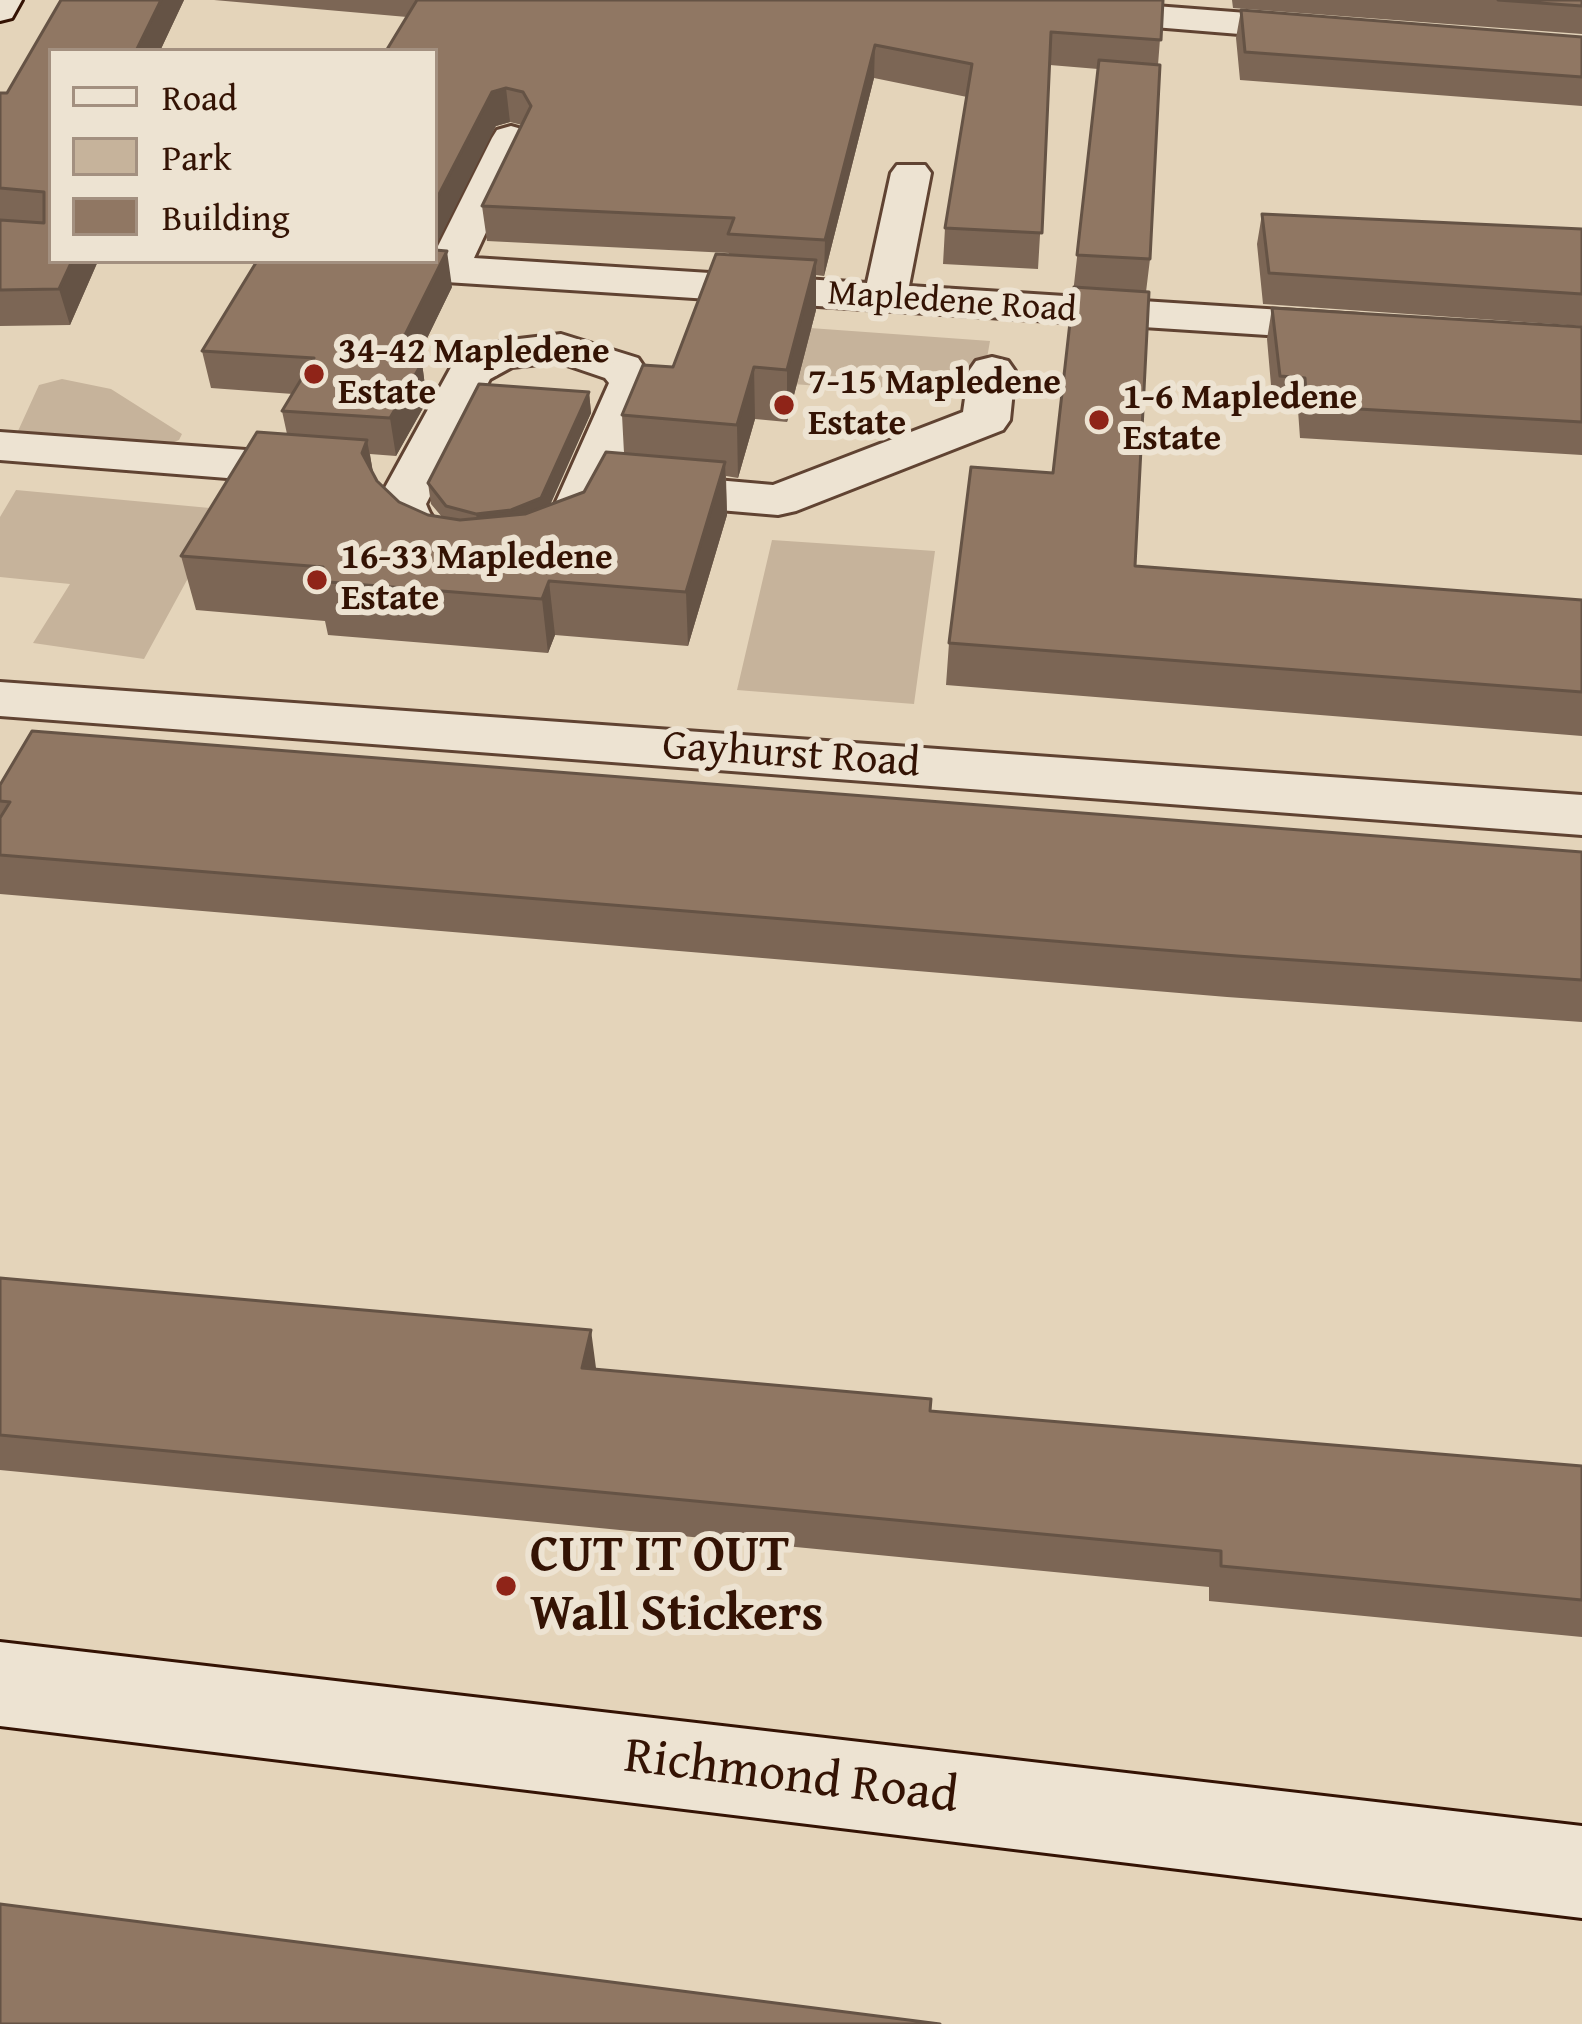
<!DOCTYPE html>
<html>
<head>
<meta charset="utf-8">
<style>
  body { margin:0 }
  #map { position:relative; width:1582px; height:2024px; overflow:hidden; background:#e4d4ba; font-family:"Gentium Book Plus",serif }
  canvas { display:block }
  .legend { position:absolute; left:48px; top:48px; width:390px; height:216px; box-sizing:border-box; background:#ede3d2; border:3px solid #a39080; margin:0; padding:15px 21px; list-style:none; font-size:36px; color:#341304 }
  .legend li { display:flex; align-items:center; gap:24px; height:60px }
  .legend b { width:60px; border:3px solid #a39080 }
</style>
</head>
<body>
<div id="map">
<canvas width="1582" height="2024"></canvas>
<ul class="legend">
<li><b style="height:15px;background:#ede3d2"></b>Road</li>
<li><b style="height:33px;background:#c6b39b"></b>Park</li>
<li><b style="height:33px;background:#907763"></b>Building</li>
</ul>
</div>
<script>
const ctx = document.querySelector('canvas').getContext('2d');
ctx.lineJoin = 'round';
function fill(path, color) {
  ctx.fillStyle = color;
  ctx.fill(path, 'evenodd');
}
function strokePath(path, color, width, dash) {
  ctx.strokeStyle = color;
  ctx.lineWidth = width;
  ctx.lineCap = dash ? 'butt' : 'round';
  ctx.setLineDash(dash || []);
  ctx.stroke(path);
}
function write(font, color, halo, rows, align = 'center') {
  ctx.font = font + ' "Gentium Book Plus",serif';
  ctx.lineWidth = 12;
  ctx.setLineDash([]);
  ctx.textBaseline = 'middle';
  ctx.strokeStyle = halo;
  ctx.fillStyle = color;
  for (const [text, x, y, turn = 0] of rows) {
    ctx.save();
    ctx.translate(x, y);
    ctx.rotate((+turn || 0) * Math.PI / 180);
    ctx.textAlign = isNaN(turn) ? turn : align;
    if (halo) ctx.strokeText(text, 0, 0);
    ctx.fillText(text, 0, 0);
    ctx.restore();
  }
}
const green = new Path2D(`
  M 713,321 L 990,341 L 986,364 L 916,393 L 765,382 Z
  M 62,379 L 111,389 L 182,434 L 179,440 L 167,445 L 23,436 L 18,431 L 39,385 Z
  M 16,490 L 253,512 L 205,547 L 144,659 L 33,643 L 70,584 L 0,577 L 0,517 Z
  M 772,540 L 935,551 L 914,704 L 737,690 Z`);
const street = new Path2D(`
  M 929,0 L 1077,0 L 1325,19 L 1337,23 L 1343,30 L 1337,37 L 1325,41 L 946,10 L 934,7 Z
  M 511,126 L 525,130 L 530,138 L 474,258 L 867,283 L 891,173 L 897,165 L 925,165 L 931,173 L 909,286 L 1360,315 L 1376,319 L 1382,328 L 1376,337 L 1360,341 L 322,274 L 307,270 L 301,261 L 435,261 L 435,252 L 492,138 L 497,130 Z
  M 561,334 L 638,358 L 655,383 L 587,542 C 521,579 404,592 376,504 L 455,360 L 502,341 ZM 558,362 L 605,378 L 609,383 L 547,522 C 509,543 444,555 426,504 L 490,379 L 512,367 Z
  M 992,357 L 1008,361 L 1015,371 L 1010,420 L 1003,430 L 796,511 L 778,515 L 637,503 L 619,499 L 612,488 L 619,477 L 637,473 L 773,485 L 963,412 L 969,371 L 976,361 Z
  M 0,432 L 328,456 L 345,461 L 353,471 L 345,481 L 328,486 L 0,460 Z
  M 0,682 L 1582,795 L 1582,835 L 0,716 Z`);
const secondary = new Path2D(`
  M 0,0 L 22,0 L 12,18 L 0,21 Z
  M 0,1642 L 1582,1826 L 1582,1918 L 0,1726 Z`);
const wall = new Path2D(`
  M 61,0 L 184,0 L 160,51 L 51,51 L 51,261 L 98,261 L 70,325 L 0,326 L 0,93 L 7,93 Z
  M 214,0 L 1163,0 L 1158,65 L 1150,259 L 1146,292 L 1135,566 L 1582,600 L 1582,736 L 946,685 L 949,643 L 1053,473 L 1098,69 L 1050,65 L 1038,269 L 943,264 L 945,228 L 967,97 L 874,78 L 824,276 L 816,275 L 816,310 L 787,422 L 755,419 L 738,478 L 726,476 L 727,515 L 688,646 L 555,635 L 548,653 L 328,635 L 325,621 L 196,610 L 181,556 L 287,434 L 282,411 L 293,394 L 211,388 L 202,351 L 452,287 L 415,363 L 422,363 L 427,401 L 396,456 L 370,454 L 373,474 L 377,481 L 399,502 L 428,515 L 442,517 L 431,504 L 428,483 L 589,392 L 591,413 L 549,505 L 584,492 L 624,453 L 622,415 L 673,367 L 729,253 L 487,241 L 482,206 L 522,125 L 510,122 L 496,126 L 407,17 Z
  M 1232,0 L 1582,0 L 1582,34 L 1233,8 Z
  M 1241,10 L 1582,37 L 1582,106 L 1240,80 L 1236,38 Z
  M 1262,214 L 1582,229 L 1582,326 L 1263,304 L 1257,244 Z
  M 1272,308 L 1582,327 L 1582,455 L 1300,438 L 1298,410 L 1273,408 L 1267,339 Z
  M 0,785 L 1582,852 L 1582,1022 L 1227,997 L 0,894 Z
  M 0,1278 L 596,1369 L 930,1411 L 1582,1466 L 1582,1637 L 1209,1601 L 1209,1587 L 0,1470 Z`);
const shadedWall = new Path2D(`
  M 161,0 L 184,0 L 160,51 L 136,51 Z
  M 875,45 L 874,78 L 824,276 L 825,240 Z
  M 506,88 L 510,122 L 496,126 L 435,247 L 435,202 L 492,92 Z
  M 447,251 L 452,287 L 398,398 L 392,361 Z
  M 816,260 L 816,310 L 787,422 L 787,370 Z
  M 72,261 L 98,261 L 70,325 L 59,289 Z
  M 422,363 L 427,401 L 396,456 L 390,418 Z
  M 754,367 L 755,419 L 738,478 L 737,425 Z
  M 589,392 L 591,413 L 544,519 L 479,535 L 476,514 Z
  M 367,440 L 377,493 L 362,453 Z
  M 725,462 L 727,515 L 688,646 L 686,592 Z
  M 549,581 L 555,635 L 548,653 L 542,599 Z
  M 591,1330 L 596,1368 L 587,1406 L 582,1368 Z`);
const building = new Path2D(`
  M 61,0 L 161,0 L 136,51 L 51,51 L 51,261 L 72,261 L 59,289 L 0,290 L 0,220 L 44,223 L 44,192 L 0,188 L 0,93 L 7,93 Z
  M 417,0 L 1163,0 L 1161,40 L 1051,32 L 1042,233 L 945,228 L 972,64 L 875,45 L 825,240 L 728,234 L 734,218 L 482,206 L 531,106 L 523,92 L 506,88 L 492,92 L 435,202 L 435,51 L 386,51 Z
  M 1498,0 L 1582,0 L 1582,6 Z
  M 1241,10 L 1582,37 L 1582,77 L 1245,52 Z
  M 1099,60 L 1160,65 L 1150,259 L 1077,255 Z
  M 1262,214 L 1582,229 L 1582,294 L 1269,273 Z
  M 435,250 L 447,251 L 392,361 L 422,363 L 390,418 L 282,411 L 314,358 L 202,351 L 257,261 L 435,261 Z
  M 716,254 L 816,260 L 787,370 L 754,367 L 737,425 L 622,415 L 643,365 L 673,367 Z
  M 1074,287 L 1149,292 L 1135,566 L 1582,600 L 1582,692 L 949,643 L 971,467 L 1053,473 Z
  M 1272,308 L 1582,327 L 1582,422 L 1307,406 L 1305,378 L 1280,376 Z
  M 479,384 L 589,392 L 541,498 L 511,510 L 476,514 L 446,506 L 428,483 Z
  M 257,432 L 367,440 L 362,453 L 377,481 L 399,502 L 428,515 L 460,520 L 525,514 L 584,492 L 606,452 L 725,462 L 686,592 L 549,581 L 542,599 L 316,581 L 323,567 L 181,556 Z
  M 32,731 L 1582,852 L 1582,980 L 1237,956 L 0,855 L 0,818 L 10,802 L 0,801 L 0,785 Z
  M 0,1278 L 591,1330 L 582,1368 L 931,1399 L 930,1411 L 1582,1466 L 1582,1600 L 1221,1566 L 1221,1551 L 0,1435 Z
  M 0,1904 L 940,2024 L 0,2024 Z`);
const markers = [
  [314,374,12,"#8f2418"],
  [784,405,12,"#8f2418"],
  [1099,420,12,"#8f2418"],
  [317,580,12,"#8f2418"],
  [506,1586,12,"#8f2418"]
];
const farStreetnames = [
  ["Mapledene Road",952,303,4]
];
const farPoinames = [
  ["34-42 Mapledene",338,353],
  ["Estate",338,394],
  ["7-15 Mapledene",808,384],
  ["Estate",808,425],
  ["1-6 Mapledene",1123,399],
  ["Estate",1123,440],
  ["16-33 Mapledene",341,559],
  ["Estate",341,600]
];
const streetNames = [
  ["Gayhurst Road",791,756,4]
];
const nearPoinames = [
  ["CUT IT OUT",530,1557],
  ["Wall Stickers",530,1616]
];
const nearStreetnames = [
  ["Richmond Road",791,1778,7]
];
fill(green, '#c6b39b');
strokePath(street, '#604332', 6);
strokePath(secondary, '#341304', 6);
fill(street, '#ede3d2');
fill(secondary, '#ede3d2');
fill(wall, '#7c6655');
fill(shadedWall, '#655345');
fill(building, '#907763');
strokePath(building, '#655345', 3);
for (const [x, y, r, color] of markers) {
  const dot = new Path2D();
  dot.arc(x, y, r, 0, 2 * Math.PI);
  ctx.fillStyle = color;
  ctx.fill(dot);
  strokePath(dot, '#ede3d2', 4.5);
}
write('36px', '#341304', '#ede3d2', farStreetnames);
write('bold 36px', '#341304', '#ede3d2', farPoinames, 'left');
write('42px', '#341304', '#ede3d2', streetNames);
write('bold 51px', '#341304', '#ede3d2', nearPoinames, 'left');
write('51px', '#341304', '#ede3d2', nearStreetnames);
</script>
</body>
</html>
